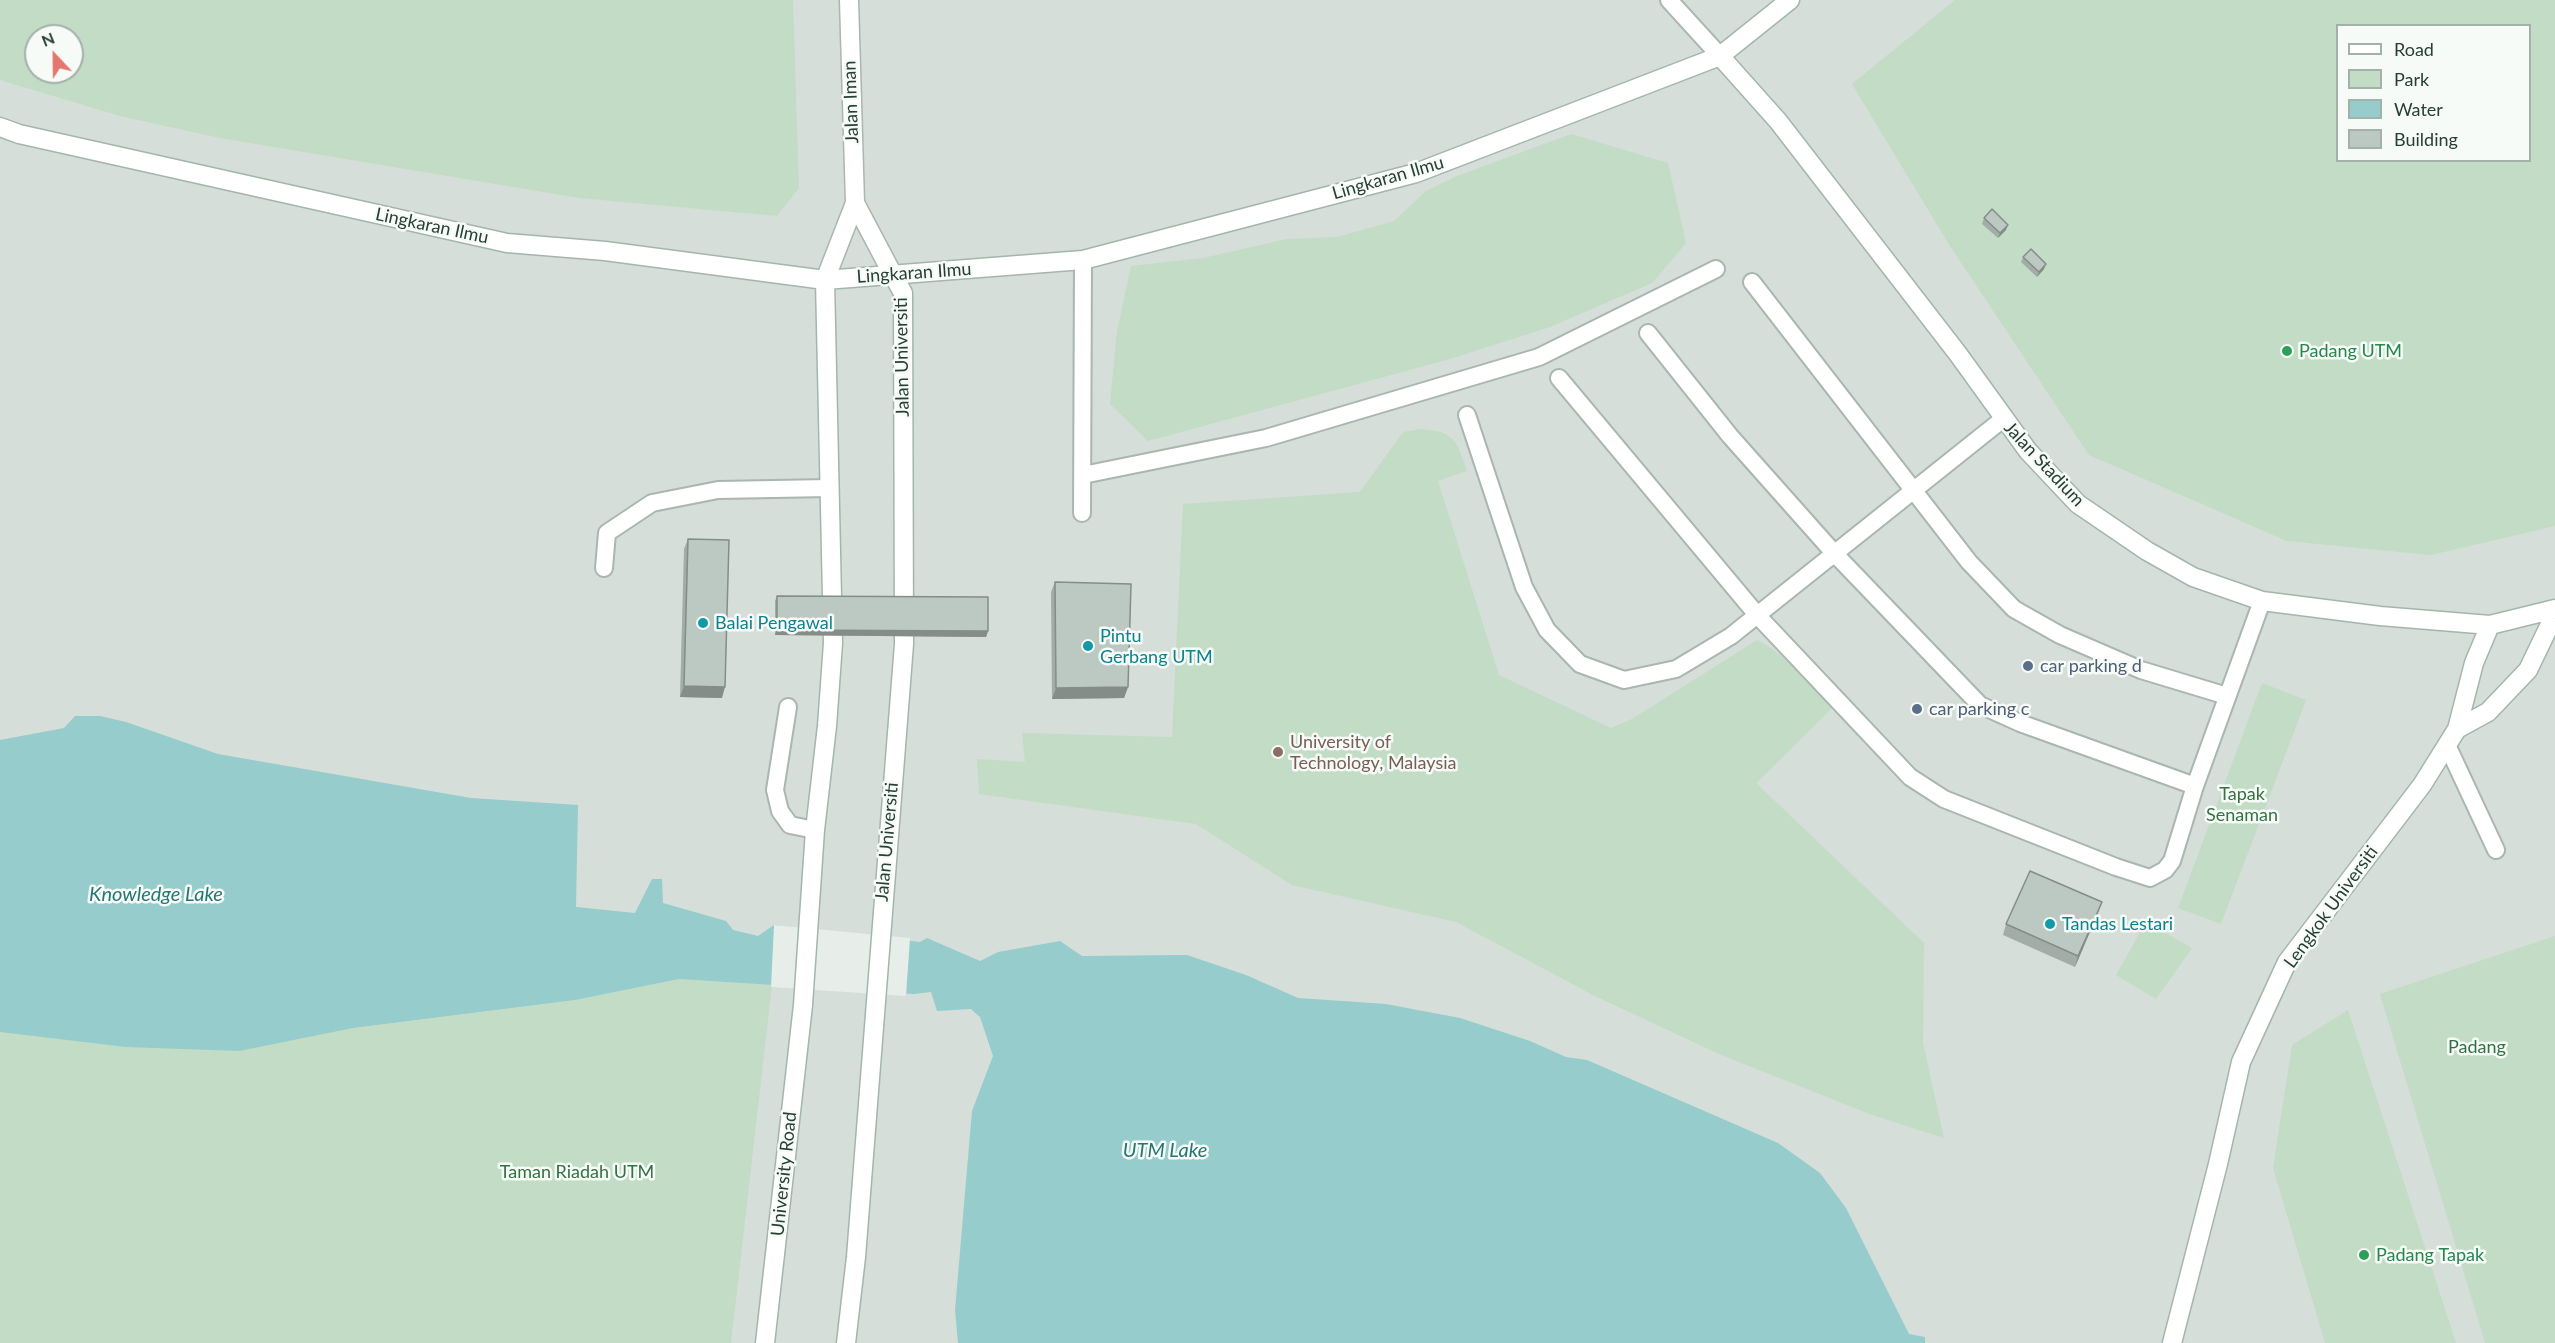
<!DOCTYPE html>
<html>
<head>
<meta charset="utf-8">
<style>
  body { margin:0 }
  #map { position:relative; width:2555px; height:1343px; overflow:hidden; background:#e7eeea; font-family:Lato,sans-serif }
  canvas { display:block }
  .legend { position:absolute; left:2336px; top:24px; width:195px; height:138px; box-sizing:border-box; background:#f7fbf8; border:2px solid #a4b0aa; margin:0; padding:8px 10px; list-style:none; font-size:18px; color:#273f34 }
  .legend li { display:flex; align-items:center; gap:12px; height:30px }
  .legend b { width:30px; border:2px solid #a4b0aa }
  .north { position:absolute; left:24px; top:24px; width:60px; height:60px; box-sizing:border-box; background:#f7fbf8; border:2px solid #a4b0aa; border-radius:50%; rotate:338deg; font-size:16px; font-weight:700; line-height:24px; text-align:center; color:#273f34 }
  .north::after { content:''; display:block; margin:auto; width:21px; height:27px; background:#e4776f; clip-path:polygon(50% 0,100% 100%,50% 72%,0 100%) }
</style>
</head>
<body>
<div id="map">
<canvas width="2555" height="1343"></canvas>
<ul class="legend">
<li><b style="height:8px;background:#fff"></b>Road</li>
<li><b style="height:16px;background:#c3dcc5"></b>Park</li>
<li><b style="height:16px;background:#96cccb"></b>Water</li>
<li><b style="height:16px;background:#bcc9c2"></b>Building</li>
</ul>
<div class="north">N</div>
</div>
<script>
const ctx = document.querySelector('canvas').getContext('2d');
ctx.lineJoin = 'round';
function fill(path, color) {
  ctx.fillStyle = color;
  ctx.fill(path, 'evenodd');
}
function strokePath(path, color, width, dash) {
  ctx.strokeStyle = color;
  ctx.lineWidth = width;
  ctx.lineCap = dash ? 'butt' : 'round';
  ctx.setLineDash(dash || []);
  ctx.stroke(path);
}
function write(font, color, halo, rows, align = 'center') {
  ctx.font = font + ' Lato,sans-serif';
  ctx.lineWidth = 5;
  ctx.setLineDash([]);
  ctx.textBaseline = 'middle';
  ctx.strokeStyle = halo;
  ctx.fillStyle = color;
  for (const [text, x, y, turn = 0] of rows) {
    ctx.save();
    ctx.translate(x, y);
    ctx.rotate((+turn || 0) * Math.PI / 180);
    ctx.textAlign = isNaN(turn) ? turn : align;
    if (halo) ctx.strokeText(text, 0, 0);
    ctx.fillText(text, 0, 0);
    ctx.restore();
  }
}
const built = new Path2D(`
  M 0,0 L 2555,0 L 2555,1343 L 0,1343 ZM 2338,26 L 2530,26 L 2530,160 L 2338,160 ZM 36,36 L 72,36 L 72,72 L 36,72 Z`);
const green = new Path2D(`
  M 0,0 L 793,0 L 799,188 L 777,216 L 579,198 L 220,138 L 120,116 L 0,80 ZM 36,36 L 72,36 L 72,72 L 36,72 Z
  M 1955,0 L 2555,0 L 2555,526 L 2431,555 L 2287,541 L 2089,455 L 1950,246 L 1852,84 ZM 2338,26 L 2530,26 L 2530,160 L 2338,160 Z
  M 1571,134 L 1668,163 L 1686,243 L 1652,283 L 1550,327 L 1450,359 L 1148,441 L 1110,404 L 1117,331 L 1131,266 L 1203,258 L 1287,239 L 1337,237 L 1394,221 L 1426,191 L 1457,176 Z
  M 1421,429 C 1455,431 1457,442 1467,471 L 1438,481 L 1499,675 L 1611,728 L 1632,719 L 1757,640 C 1787,655 1809,683 1832,708 L 1756,783 L 1924,943 L 1923,1043 L 1944,1138 L 1872,1115 L 1719,1054 L 1595,996 L 1456,922 L 1292,885 L 1196,824 L 979,794 L 977,759 L 1025,762 L 1022,733 L 1172,737 L 1183,504 L 1360,492 L 1403,432 Z
  M 2262,683 L 2306,700 L 2221,924 L 2178,908 Z
  M 2146,922 L 2192,948 L 2156,999 L 2116,975 Z
  M 2555,936 L 2555,1343 L 2485,1343 L 2380,994 Z
  M 679,979 L 772,985 L 731,1343 L 0,1343 L 0,1032 L 353,1028 L 575,1000 Z
  M 2348,1010 L 2456,1343 L 2325,1343 L 2273,1168 L 2292,1045 Z`);
const water = new Path2D(`
  M 75,716 L 100,716 L 126,722 L 218,754 L 471,798 L 578,805 L 576,907 L 635,913 L 652,879 L 662,879 L 663,903 L 726,921 L 733,930 L 758,936 L 774,925 L 920,942 L 927,938 L 980,961 L 998,952 L 1060,941 L 1082,956 L 1187,955 L 1246,975 L 1298,998 L 1386,1004 L 1460,1018 L 1530,1041 L 1566,1057 L 1587,1060 L 1778,1143 L 1820,1173 L 1846,1208 L 1909,1334 L 1925,1337 L 1925,1343 L 958,1343 L 955,1310 L 972,1111 L 993,1056 L 980,1017 L 971,1009 L 937,1011 L 931,992 L 914,994 L 679,979 L 575,1000 L 353,1028 L 239,1051 L 126,1047 L 0,1032 L 0,740 L 64,728 Z`);
const pier = new Path2D(`
  M 774,925 L 910,938 L 906,996 L 771,987 Z`);
const lane = new Path2D(`
  M 1669,0 L 1720,56
  M 1752,282 L 1969,562 L 2014,609 L 2060,635 L 2141,670 L 2227,696
  M 1648,333 L 1730,436 L 1834,553 L 1980,705 L 2020,723 L 2195,786
  M 1559,378 L 1758,616 L 1910,777 L 1944,799 L 2116,867 L 2150,878 L 2165,870 L 2172,861 L 2195,786 L 2262,601
  M 1467,415 L 1524,587 L 1547,630 L 1580,664 L 1624,680 L 1676,669 L 1731,636 L 2003,419
  M 1083,475 L 1266,438 L 1539,357 L 1716,269
  M 1082,513 L 1083,260
  M 604,568 L 607,533 L 652,503 L 718,490 L 829,488
  M 788,707 L 775,790 L 780,811 L 790,825 L 815,830
  M 2447,745 L 2496,850`);
const street = new Path2D(`
  M 855,203 L 893,275
  M 825,280 L 855,203 L 849,0`);
const secondary = new Path2D(`
  M 1720,56 L 1778,121 L 1958,354 L 2028,451 L 2078,504 L 2147,551 L 2193,577 L 2262,601 L 2380,616 L 2490,625 L 2555,609
  M 0,127 L 19,134 L 507,243 L 605,251 L 825,280 L 1083,260 L 1416,173 L 1720,56 L 1790,0
  M 2457,729 L 2488,712 L 2528,670 L 2555,614
  M 765,1343 L 803,1005 L 815,830 L 827,726 L 833,643 L 825,280
  M 846,1343 L 856,1257 L 904,644 L 903,293 L 893,275
  M 2172,1343 L 2218,1164 L 2241,1062 L 2287,962 L 2422,785 L 2457,729 L 2474,663 L 2490,625`);
const wall = new Path2D(`
  M 1984,218 L 2006,230 L 1998,238 L 1982,224 Z
  M 2023,257 L 2044,269 L 2037,277 L 2021,262 Z
  M 688,539 L 722,698 L 680,697 L 684,549 Z
  M 1055,582 L 1128,687 L 1124,698 L 1052,699 L 1051,592 Z
  M 777,596 L 988,631 L 986,637 L 775,635 L 775,601 Z
  M 2098,913 L 2075,967 L 2003,935 L 2006,924 Z`);
const shadedWall = new Path2D(`
  M 2008,225 L 2006,230 L 1998,238 L 2000,233 Z
  M 2046,264 L 2044,269 L 2037,277 L 2039,272 Z
  M 777,630 L 988,631 L 986,637 L 775,635 Z
  M 684,686 L 725,687 L 722,698 L 680,697 Z
  M 1128,687 L 1124,698 L 1052,699 L 1056,688 Z
  M 2102,902 L 2098,913 L 2075,967 L 2078,956 Z`);
const building = new Path2D(`
  M 1992,209 L 2008,225 L 2000,233 L 1984,218 Z
  M 2031,249 L 2046,264 L 2039,272 L 2023,257 Z
  M 688,539 L 729,540 L 725,687 L 684,686 Z
  M 1055,582 L 1131,584 L 1128,687 L 1056,688 Z
  M 777,596 L 988,597 L 988,631 L 777,630 Z
  M 2030,871 L 2102,902 L 2078,956 L 2006,924 Z`);
const markers = [
  [2287,351,6,"#2e9e5b"],
  [703,623,6,"#0f9aa8"],
  [1088,646,6,"#0f9aa8"],
  [2028,666,6,"#5c6f8a"],
  [1917,709,6,"#5c6f8a"],
  [1278,752,6,"#8d6e63"],
  [2050,924,6,"#0f9aa8"],
  [2364,1255,6,"#2e9e5b"]
];
const streetNames = [
  ["Jalan Iman",851,102,-92],
  ["Lingkaran Ilmu",1388,178,-16],
  ["Lingkaran Ilmu",432,226,12],
  ["Lingkaran Ilmu",914,273,-4],
  ["Jalan Universiti",902,357,-91],
  ["Jalan Stadium",2044,464,47],
  ["Jalan Universiti",887,842,-85],
  ["Lengkok Universiti",2331,907,-54],
  ["University Road",784,1174,-84]
];
const leisureNames = [
  ["Padang UTM",2299,351],
  ["Padang Tapak",2376,1255]
];
const cultureNames = [
  ["Balai Pengawal",715,623],
  ["Pintu",1100,636],
  ["Gerbang UTM",1100,657],
  ["Tandas Lestari",2062,924]
];
const serviceNames = [
  ["car parking d",2040,666],
  ["car parking c",1929,709]
];
const educationNames = [
  ["University of",1290,742],
  ["Technology, Malaysia",1290,763]
];
const parkNames = [
  ["Tapak",2242,794],
  ["Senaman",2242,815],
  ["Padang",2477,1047],
  ["Taman Riadah UTM",577,1172]
];
const waterNames = [
  ["Knowledge Lake",156,895],
  ["UTM Lake",1165,1151]
];
fill(built, '#d5ded8');
fill(green, '#c3dcc5');
fill(water, '#96cccb');
fill(pier, '#e7eeea');
strokePath(lane, '#aab6b0', 20);
strokePath(street, '#aab6b0', 21);
strokePath(secondary, '#a3b6ac', 21);
strokePath(lane, '#fff', 16);
strokePath(street, '#fff', 18);
strokePath(secondary, '#fff', 18);
fill(wall, '#a2ada7');
fill(shadedWall, '#848d88');
fill(building, '#bcc9c2');
strokePath(building, '#848d88', 1.5);
for (const [x, y, r, color] of markers) {
  const dot = new Path2D();
  dot.arc(x, y, r, 0, 2 * Math.PI);
  ctx.fillStyle = color;
  ctx.fill(dot);
  strokePath(dot, '#f7fbf8', 2);
}
write('18px', '#273f34', '#f7fbf8', streetNames);
write('18px', '#27864d', '#f7fbf8', leisureNames, 'left');
write('18px', '#0d838f', '#f7fbf8', cultureNames, 'left');
write('18px', '#4e5e75', '#f7fbf8', serviceNames, 'left');
write('18px', '#785e54', '#f7fbf8', educationNames, 'left');
write('18px', '#357142', '#f7fbf8', parkNames);
write('italic 20px', '#277574', '#f7fbf8', waterNames);
</script>
</body>
</html>
